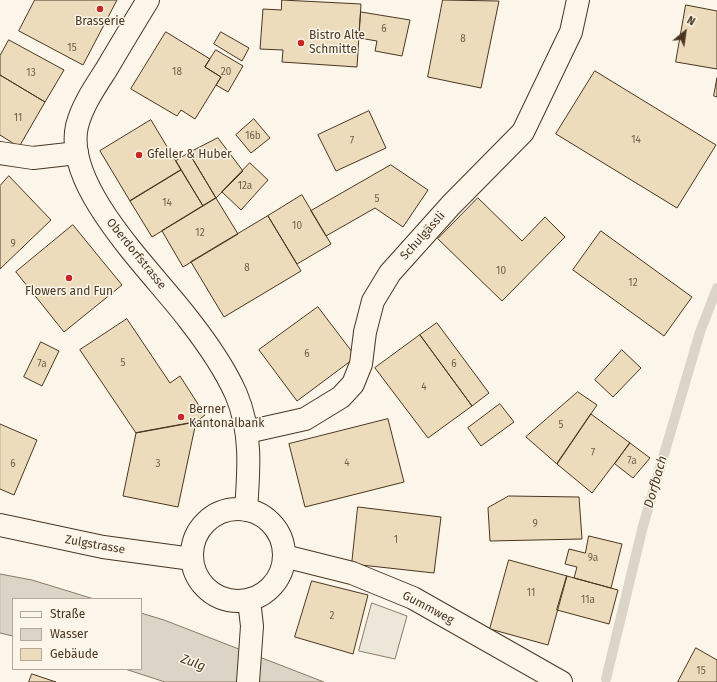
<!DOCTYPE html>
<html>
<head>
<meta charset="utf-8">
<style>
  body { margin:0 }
  #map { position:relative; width:717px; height:682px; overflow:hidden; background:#fbf6e9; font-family:"Fira Sans",sans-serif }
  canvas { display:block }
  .legend { position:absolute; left:12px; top:598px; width:130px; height:72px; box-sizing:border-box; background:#fbf6e9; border:1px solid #b4a999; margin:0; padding:5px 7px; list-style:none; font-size:12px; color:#4a3520 }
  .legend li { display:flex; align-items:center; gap:8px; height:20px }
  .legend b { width:20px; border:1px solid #b4a999 }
  .north { position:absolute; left:665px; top:12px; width:40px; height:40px; -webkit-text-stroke:3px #fbf6e9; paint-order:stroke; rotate:29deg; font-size:11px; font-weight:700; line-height:16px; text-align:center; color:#4a3520 }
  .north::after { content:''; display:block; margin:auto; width:14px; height:18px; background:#4a3520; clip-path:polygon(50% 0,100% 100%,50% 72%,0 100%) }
</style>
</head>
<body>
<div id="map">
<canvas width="717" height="682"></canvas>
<ul class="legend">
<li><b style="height:5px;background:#fbf6e9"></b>Straße</li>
<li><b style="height:11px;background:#dcd4c6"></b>Wasser</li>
<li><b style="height:11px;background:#ecdcbc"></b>Gebäude</li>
</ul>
<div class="north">N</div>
</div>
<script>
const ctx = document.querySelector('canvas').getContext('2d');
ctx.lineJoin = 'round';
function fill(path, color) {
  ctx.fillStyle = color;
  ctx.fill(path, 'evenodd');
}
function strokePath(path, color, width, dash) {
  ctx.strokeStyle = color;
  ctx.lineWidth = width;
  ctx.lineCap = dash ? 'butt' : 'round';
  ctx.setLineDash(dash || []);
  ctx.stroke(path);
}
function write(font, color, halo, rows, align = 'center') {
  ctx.font = font + ' "Fira Sans",sans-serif';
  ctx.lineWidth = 3;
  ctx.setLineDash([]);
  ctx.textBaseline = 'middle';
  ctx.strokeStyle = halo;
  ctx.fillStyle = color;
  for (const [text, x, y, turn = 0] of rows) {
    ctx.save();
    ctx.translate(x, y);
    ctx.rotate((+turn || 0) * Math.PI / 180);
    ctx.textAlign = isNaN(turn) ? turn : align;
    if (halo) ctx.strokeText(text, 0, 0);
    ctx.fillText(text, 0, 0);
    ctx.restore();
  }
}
const parking = new Path2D(`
  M 372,603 L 407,616 L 395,659 L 359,651 Z`);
const water = new Path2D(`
  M 0,574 L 32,580 L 94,599 L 13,599 L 13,636 L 0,633 Z
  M 141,613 L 164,620 L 324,682 L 165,682 L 125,669 L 141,669 Z`);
const stream = new Path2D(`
  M 606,679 L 643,526 L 700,332 L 717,288`);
const building = new Path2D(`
  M 35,0 L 117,0 L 83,65 L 19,31 Z
  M 282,0 L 361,4 L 357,67 L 282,62 L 283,50 L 260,49 L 263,9 L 281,10 Z
  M 443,0 L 499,1 L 481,88 L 428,77 Z
  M 686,5 L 717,11 L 717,69 L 676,62 Z
  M 361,12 L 410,20 L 402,56 L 375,51 L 377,41 L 359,38 Z
  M 166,32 L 210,59 L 205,67 L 221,77 L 195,119 L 181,110 L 177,116 L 131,89 Z
  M 221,32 L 249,48 L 242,61 L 214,44 Z
  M 9,40 L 64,70 L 45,102 L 0,75 L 0,56 Z
  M 216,50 L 243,66 L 228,92 L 216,85 L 221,77 L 205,67 Z
  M 595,71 L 716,145 L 677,208 L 556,134 Z
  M 0,75 L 45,102 L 19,147 L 0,135 Z
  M 717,78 L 717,97 L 714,96 Z
  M 369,111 L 386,148 L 336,171 L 318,135 Z
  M 254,119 L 270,138 L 251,153 L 236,135 Z
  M 151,120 L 181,170 L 130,201 L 100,151 Z
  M 218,138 L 243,171 L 216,198 L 189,153 Z
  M 189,153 L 216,198 L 203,206 L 176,161 Z
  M 250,163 L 268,180 L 241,210 L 222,192 Z
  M 391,165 L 428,190 L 403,227 L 375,208 L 326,236 L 311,211 Z
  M 181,170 L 203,206 L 152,237 L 130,201 Z
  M 9,176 L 51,220 L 0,269 L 0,186 Z
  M 302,195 L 331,244 L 297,264 L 268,216 Z
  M 216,198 L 238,234 L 183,267 L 162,231 Z
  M 478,198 L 522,241 L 545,217 L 565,237 L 502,301 L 438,239 Z
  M 268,216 L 301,271 L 224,317 L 191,262 Z
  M 73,225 L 122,285 L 64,332 L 16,272 Z
  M 601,231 L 692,297 L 664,336 L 573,270 Z
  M 318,307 L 356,357 L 297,401 L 259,350 Z
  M 127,319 L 170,383 L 180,376 L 205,415 L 196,422 L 136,433 L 80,350 Z
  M 437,323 L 489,393 L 472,406 L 420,335 Z
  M 420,335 L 472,406 L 428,438 L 375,368 Z
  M 41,342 L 59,351 L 42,386 L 24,377 Z
  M 622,350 L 641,368 L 613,397 L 595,380 Z
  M 578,392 L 597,405 L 557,464 L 526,437 Z
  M 500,404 L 514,422 L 481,446 L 468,428 Z
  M 591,414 L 630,443 L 592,493 L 557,464 Z
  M 388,419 L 404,482 L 305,507 L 289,444 Z
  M 196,422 L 178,507 L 123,496 L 136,433 Z
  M 0,424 L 37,440 L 14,495 L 0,489 Z
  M 630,443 L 650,458 L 633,478 L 615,464 Z
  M 509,496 L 579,497 L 582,539 L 490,541 L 488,508 Z
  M 358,507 L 441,517 L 434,573 L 352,564 Z
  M 589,536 L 622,544 L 611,588 L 574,578 L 577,567 L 565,564 L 569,549 L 585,553 Z
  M 509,560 L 567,576 L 548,645 L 490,629 Z
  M 567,576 L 618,590 L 609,624 L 557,610 Z
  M 312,581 L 368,595 L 353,654 L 295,637 Z
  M 696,648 L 717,660 L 717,682 L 678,682 Z
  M 32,674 L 56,682 L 29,682 Z`);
const street = new Path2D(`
  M 0,153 L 33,158 L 77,153
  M 247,432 L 305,419 L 341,397 L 353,384 L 361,364 L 365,332 L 373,301 L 390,273 L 451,205 L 523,132 L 571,32 L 578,0
  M 284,556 L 352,573 L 413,598 L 561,682`);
const secondary = new Path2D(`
  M 148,0 C 134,23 120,46 106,70 C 95,87 82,106 77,126 C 63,188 154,273 189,320 C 207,343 224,367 236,394 C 252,431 249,470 246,510
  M192 555a46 46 0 1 1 92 0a46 46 0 1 1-92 0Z
  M 0,525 L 103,547 L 192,559
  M 248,682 L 252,626 L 249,600`);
const markers = [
  [100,9,4,"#c62828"],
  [301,43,4,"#c62828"],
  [139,155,4,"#c62828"],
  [69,278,4,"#c62828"],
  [181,417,4,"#c62828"]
];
const numberNames = [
  ["6",384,29],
  ["8",463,39],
  ["15",72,48],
  ["18",177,72],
  ["20",226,72],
  ["13",31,73],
  ["11",18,118],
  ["16b",253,136],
  ["14",636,140],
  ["7",352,141],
  ["12a",245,186],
  ["5",377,199],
  ["14",167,203],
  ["10",297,226],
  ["12",200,233],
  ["9",13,244],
  ["8",247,268],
  ["10",501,271],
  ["12",633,283],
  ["6",307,354],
  ["5",123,363],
  ["7a",42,364],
  ["6",454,364],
  ["4",424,387],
  ["5",561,425],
  ["7",593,453],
  ["7a",632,461],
  ["4",347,463],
  ["6",13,464],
  ["3",158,464],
  ["9",535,524],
  ["1",396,540],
  ["9a",593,558],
  ["11",531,593],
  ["11a",588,600],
  ["2",332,616],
  ["15",701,671]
];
const poiNames = [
  ["Brasserie",100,22,"center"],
  ["Bistro Alte",309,36],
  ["Schmitte",309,50],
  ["Gfeller & Huber",147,155],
  ["Flowers and Fun",69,292,"center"],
  ["Berner",189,410],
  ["Kantonalbank",189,424]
];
const streetNames = [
  ["Schulgässli",423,236,-48],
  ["Oberdorfstrasse",136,254,51],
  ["Zulgstrasse",95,545,10],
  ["Gummweg",428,608,28]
];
const waterNames = [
  ["Dorfbach",656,482,-74],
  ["Zulg",193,663,20]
];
fill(parking, '#ede7d9');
strokePath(parking, '#887966', 1);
fill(water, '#dcd4c6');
strokePath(water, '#887966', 1);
strokePath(stream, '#dcd4c6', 10);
fill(building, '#ecdcbc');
strokePath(building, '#4a3520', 1);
strokePath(street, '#4a3520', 24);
strokePath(secondary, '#4a3520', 24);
strokePath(street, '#fbf6e9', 22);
strokePath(secondary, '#fbf6e9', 22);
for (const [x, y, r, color] of markers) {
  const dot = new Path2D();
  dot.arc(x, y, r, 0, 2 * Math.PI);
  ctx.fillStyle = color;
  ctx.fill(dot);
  strokePath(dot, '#fbf6e9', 1.5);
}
write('10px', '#725f47', null, numberNames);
write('12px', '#4a3520', '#fbf6e9', poiNames, 'left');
write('12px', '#4a3520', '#fbf6e9', streetNames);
write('italic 13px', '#4a3520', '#fbf6e9', waterNames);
</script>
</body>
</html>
